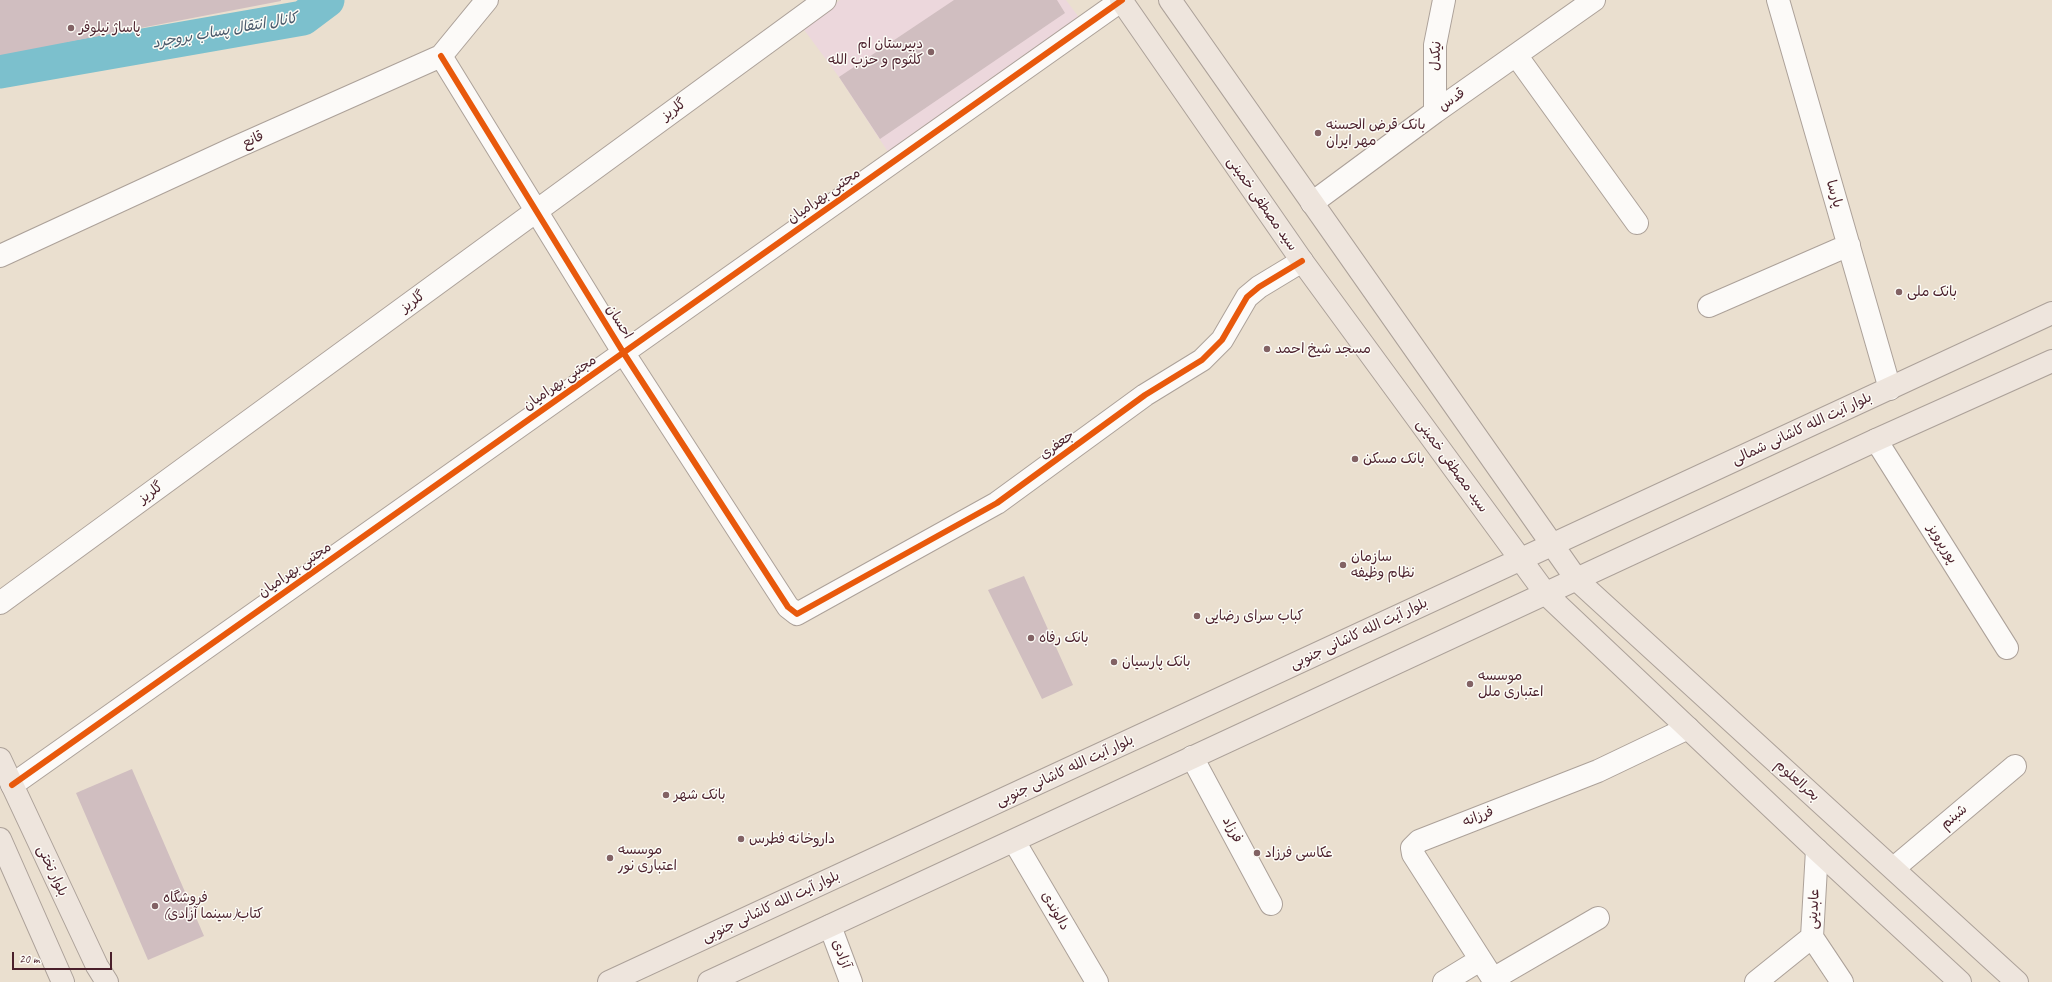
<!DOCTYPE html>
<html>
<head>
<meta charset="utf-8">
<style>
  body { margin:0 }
  #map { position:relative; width:2052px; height:982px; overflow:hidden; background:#eadfcf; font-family:Caveat,sans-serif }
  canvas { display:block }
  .scale { position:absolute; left:12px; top:952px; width:100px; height:18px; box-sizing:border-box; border:2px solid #4a1f2b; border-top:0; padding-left:5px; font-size:12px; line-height:14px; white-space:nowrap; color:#4a1f2b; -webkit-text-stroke:3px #fdfcf7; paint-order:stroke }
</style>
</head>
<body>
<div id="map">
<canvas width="2052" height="982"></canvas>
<div class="scale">20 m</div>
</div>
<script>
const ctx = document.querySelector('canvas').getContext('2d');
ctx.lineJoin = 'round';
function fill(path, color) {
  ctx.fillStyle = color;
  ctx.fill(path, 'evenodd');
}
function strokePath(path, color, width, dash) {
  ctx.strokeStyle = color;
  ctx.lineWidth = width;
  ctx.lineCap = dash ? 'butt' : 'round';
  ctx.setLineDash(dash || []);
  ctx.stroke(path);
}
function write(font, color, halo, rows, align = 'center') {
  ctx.font = font + ' Caveat,"Playpen Sans Arabic",sans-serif';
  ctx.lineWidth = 3;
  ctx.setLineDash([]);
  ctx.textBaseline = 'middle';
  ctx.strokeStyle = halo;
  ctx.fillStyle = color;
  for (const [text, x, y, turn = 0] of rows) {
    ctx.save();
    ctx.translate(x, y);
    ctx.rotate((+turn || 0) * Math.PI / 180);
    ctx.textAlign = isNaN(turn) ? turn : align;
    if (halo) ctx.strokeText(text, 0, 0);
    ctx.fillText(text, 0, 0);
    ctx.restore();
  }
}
const built = new Path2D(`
  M 840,0 L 1066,0 L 1084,24 L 888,152 L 839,77 L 802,27 Z`);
const canal = new Path2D(`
  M 0,71 L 303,18 L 327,0`);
const building = new Path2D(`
  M 0,0 L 281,0 L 281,1 L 0,55 Z
  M 954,0 L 1057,0 L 1065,13 L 880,139 L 839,77 Z
  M 1024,576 L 1073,685 L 1042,699 L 988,590 Z
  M 132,769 L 204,936 L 148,960 L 76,793 Z`);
const minor = new Path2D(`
  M 1778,0 L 1890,389
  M 1516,55 L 1637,223
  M 441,56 L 623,352 L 788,607 L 797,614 L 997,503 L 1145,395 L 1202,360 L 1222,340 L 1247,297 L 1259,287 L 1302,261
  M 1435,112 L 1435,45 L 1444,0
  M 1312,203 L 1435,112 L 1594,0
  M 0,256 L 232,149 L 441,56 L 487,0
  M 1709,306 L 1849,245
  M 1876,440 L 2007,648
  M 0,603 L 825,0
  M 1192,757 L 1271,904
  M 12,785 L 1122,0
  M 1014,841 L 1097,982
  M 1817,850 L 1812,937 L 1842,982
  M 1894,868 L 2015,766
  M 1598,918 L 1493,979 L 1413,854 L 1412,848 L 1419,841 L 1598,771 L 1688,728
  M 830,926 L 851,982
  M 1444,982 L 1480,960
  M 1756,982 L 1812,937`);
const major = new Path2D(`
  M 1121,0 L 1302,261 L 1546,594 L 1817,850 L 1960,982
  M 1170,0 L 1577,580 L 2017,982
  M 0,759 L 97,966 L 107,982
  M 0,839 L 63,982
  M 609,982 L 2052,313
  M 709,982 L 1876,440 L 2052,361`);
const cycleway = new Path2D(`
  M 441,56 L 623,352 L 788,607 L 797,614 L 997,503 L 1145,395 L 1202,360 L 1222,340 L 1247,297 L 1259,287 L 1302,261
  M 12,785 L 1122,0`);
const markers = [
  [71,28,4,"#826264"],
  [931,52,4,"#826264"],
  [1318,133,4,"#826264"],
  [1899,292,4,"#826264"],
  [1267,349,4,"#826264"],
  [1355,459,4,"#826264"],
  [1343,565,4,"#826264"],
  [1197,616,4,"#826264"],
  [1031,638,4,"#826264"],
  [1114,662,4,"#826264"],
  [1470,684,4,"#826264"],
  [666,795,4,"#826264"],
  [741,839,4,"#826264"],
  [1257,853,4,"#826264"],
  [610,858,4,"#826264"],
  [155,906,4,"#826264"]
];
const poiNames = [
  ["پاساژ نیلوفر",79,28],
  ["دبیرستان ام",923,44,"right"],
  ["کلثوم و حزب الله",923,60,"right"],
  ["بانک قرض الحسنه",1326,125],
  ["مهر ایران",1326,141],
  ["بانک ملی",1907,292],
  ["مسجد شیخ احمد",1275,349],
  ["بانک مسکن",1363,459],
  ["سازمان",1351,557],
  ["نظام وظیفه",1351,573],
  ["کباب سرای رضایی",1205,616],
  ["بانک رفاه",1039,638],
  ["بانک پارسیان",1122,662],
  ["موسسه",1478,676],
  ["اعتباری ملل",1478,692],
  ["بانک شهر",674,795],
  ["داروخانه فطرس",749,839],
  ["موسسه",618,850],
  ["اعتباری نور",618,866],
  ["عکاسی فرزاد",1265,853],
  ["فروشگاه",163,898],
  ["کتاب(سینما آزادی)",163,914]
];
const streetNames = [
  ["نیکدل",1436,56,-86],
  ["قدس",1452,100,-35],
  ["گلریز",674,110,-36],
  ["قانع",253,140,-24],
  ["پارسا",1834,194,74],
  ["مجتبی بهرامیان",824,196,-35],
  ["سید مصطفی خمینی",1262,204,55],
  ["گلریز",413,302,-36],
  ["احسان",619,322,58],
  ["مجتبی بهرامیان",560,383,-35],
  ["بلوار آیت الله کاشانی شمالی",1802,429,-25],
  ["جعفری",1057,445,-36],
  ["سید مصطفی خمینی",1452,466,54],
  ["گلریز",151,493,-36],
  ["پورپرویز",1942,544,58],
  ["مجتبی بهرامیان",295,570,-35],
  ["بلوار آیت الله کاشانی جنوبی",1359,634,-25],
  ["بلوار آیت الله کاشانی جنوبی",1065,771,-25],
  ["بحرالعلوم",1797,781,42],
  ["فرزانه",1478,817,-21],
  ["شبنم",1954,817,-40],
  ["فرزاد",1232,830,62],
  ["بلوار تختی",52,871,65],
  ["بلوار آیت الله کاشانی جنوبی",771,907,-25],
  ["عابدینی",1814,909,-87],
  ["دالوندی",1055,911,60],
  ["آزادی",841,954,69]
];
const waterNames = [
  ["کانال انتقال پساب بروجرد",225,31,-10]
];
fill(built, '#ecd7dc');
strokePath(canal, '#7cc0cd', 35);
fill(building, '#d0bec0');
strokePath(minor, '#aca199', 24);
strokePath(major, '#aca199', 24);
strokePath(minor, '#fcfaf8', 22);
strokePath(major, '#eee5dd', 22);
strokePath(cycleway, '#e8590c', 6);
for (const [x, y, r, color] of markers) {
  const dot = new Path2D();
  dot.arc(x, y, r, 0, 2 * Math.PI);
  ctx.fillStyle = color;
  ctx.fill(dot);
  strokePath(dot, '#fdfcf7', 1.5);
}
write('14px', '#4a1f2b', '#fdfcf7', poiNames, 'left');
write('14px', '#4a1f2b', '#fdfcf7', streetNames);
write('italic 15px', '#4b5a6b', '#fdfcf7', waterNames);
</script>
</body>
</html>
